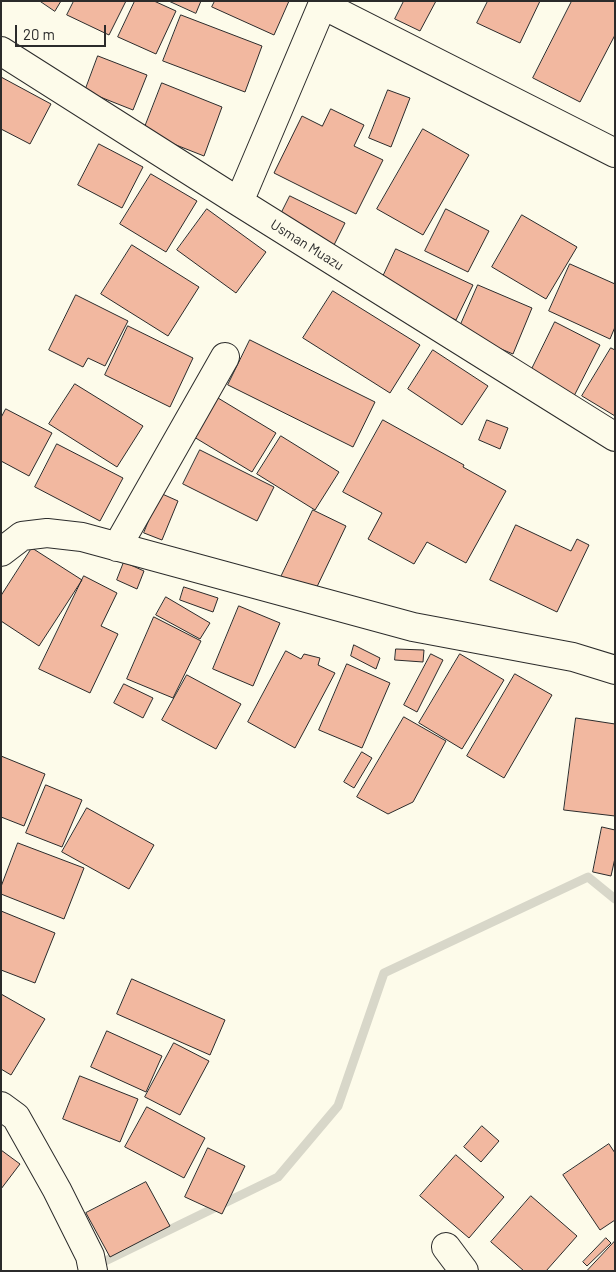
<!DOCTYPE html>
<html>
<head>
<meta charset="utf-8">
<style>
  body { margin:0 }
  #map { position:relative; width:616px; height:1272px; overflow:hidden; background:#fdfbea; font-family:Barlow,sans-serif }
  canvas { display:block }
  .frame { position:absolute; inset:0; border:2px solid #2b2b2b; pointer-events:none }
  .scale { position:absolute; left:15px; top:25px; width:91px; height:22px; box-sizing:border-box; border:2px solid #2b2b2b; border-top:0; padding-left:6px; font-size:15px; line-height:18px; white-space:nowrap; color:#2b2b2b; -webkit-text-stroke:4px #fdfbea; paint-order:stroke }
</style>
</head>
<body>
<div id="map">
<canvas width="616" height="1272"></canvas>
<div class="frame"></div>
<div class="scale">20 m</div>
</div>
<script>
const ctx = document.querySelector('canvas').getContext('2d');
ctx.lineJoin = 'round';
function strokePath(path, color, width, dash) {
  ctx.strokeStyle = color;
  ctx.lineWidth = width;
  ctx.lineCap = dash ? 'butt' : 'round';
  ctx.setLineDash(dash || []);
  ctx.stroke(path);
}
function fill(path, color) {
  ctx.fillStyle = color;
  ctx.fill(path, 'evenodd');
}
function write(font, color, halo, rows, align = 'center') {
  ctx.font = font + ' Barlow,sans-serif';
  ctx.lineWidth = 4;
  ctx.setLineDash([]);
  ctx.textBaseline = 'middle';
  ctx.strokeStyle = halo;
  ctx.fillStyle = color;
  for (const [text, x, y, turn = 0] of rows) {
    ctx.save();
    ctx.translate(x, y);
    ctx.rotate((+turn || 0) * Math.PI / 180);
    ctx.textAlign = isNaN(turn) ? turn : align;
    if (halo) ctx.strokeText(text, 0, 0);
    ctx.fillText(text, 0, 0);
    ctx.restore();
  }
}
const stream = new Path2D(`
  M 95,1266 L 278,1177 L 338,1106 L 384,973 L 588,877 L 615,899`);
const building = new Path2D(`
  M 40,1 L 61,1 L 55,11 Z
  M 74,1 L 126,1 L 109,35 L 67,15 Z
  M 135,1 L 154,1 L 176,11 L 156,54 L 118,37 Z
  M 169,1 L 201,1 L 196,13 Z
  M 215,1 L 289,1 L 274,35 L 212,7 Z
  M 404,1 L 436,1 L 420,31 L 395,19 Z
  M 488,1 L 540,1 L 520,43 L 477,23 Z
  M 572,1 L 615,1 L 615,35 L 580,102 L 533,78 Z
  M 181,15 L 262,46 L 245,92 L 163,61 Z
  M 98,56 L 147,75 L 133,110 L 85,91 Z
  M 1,77 L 51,104 L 30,144 L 1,129 Z
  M 162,83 L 222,107 L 204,156 L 143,132 Z
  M 388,90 L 410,98 L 391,147 L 369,138 Z
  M 331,109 L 364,125 L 354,146 L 383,160 L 356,214 L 274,173 L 302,116 L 322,126 Z
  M 423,129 L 469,155 L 423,235 L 377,209 Z
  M 99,144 L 143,167 L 122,208 L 78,185 Z
  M 151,174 L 197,201 L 166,252 L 120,224 Z
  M 290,196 L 345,223 L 334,245 L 279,218 Z
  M 207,209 L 266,252 L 236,293 L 177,250 Z
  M 446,209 L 489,231 L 468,272 L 425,251 Z
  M 522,215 L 577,247 L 546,299 L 492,267 Z
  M 132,245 L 199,287 L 168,336 L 101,294 Z
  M 396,249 L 473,285 L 456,320 L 379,285 Z
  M 570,264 L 615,284 L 615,327 L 610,339 L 549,311 Z
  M 478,285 L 532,308 L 513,354 L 458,331 Z
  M 333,291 L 420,345 L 390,393 L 303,338 Z
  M 76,295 L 128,321 L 105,366 L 88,358 L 83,367 L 49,350 Z
  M 555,322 L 600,345 L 573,398 L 529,375 Z
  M 128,326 L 193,358 L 170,407 L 105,375 Z
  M 250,340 L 375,402 L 353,447 L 228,385 Z
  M 611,348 L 615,350 L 615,416 L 582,396 Z
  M 433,350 L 488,386 L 462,425 L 408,389 Z
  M 75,384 L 143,426 L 117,467 L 49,424 Z
  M 218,398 L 276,433 L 252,472 L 194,437 Z
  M 6,409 L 52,433 L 29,476 L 1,461 L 1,418 Z
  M 383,420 L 464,465 L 463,467 L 506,491 L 466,563 L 427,542 L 414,564 L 368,539 L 382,513 L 343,492 Z
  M 487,420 L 508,428 L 500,449 L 479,440 Z
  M 281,436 L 339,472 L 315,510 L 257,474 Z
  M 57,444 L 123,478 L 100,521 L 35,487 Z
  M 200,450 L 274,487 L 257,521 L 183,484 Z
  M 160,493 L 178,501 L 162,540 L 144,533 Z
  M 313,510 L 346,526 L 314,593 L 281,577 Z
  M 516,525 L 571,551 L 577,539 L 589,545 L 557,612 L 490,580 Z
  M 32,548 L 82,580 L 39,646 L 1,621 L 1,596 Z
  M 124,562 L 144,571 L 137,589 L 117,580 Z
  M 84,576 L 117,593 L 101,626 L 118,634 L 90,693 L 39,669 Z
  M 184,587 L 218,598 L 213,612 L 180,600 Z
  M 166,597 L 210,623 L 200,639 L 156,615 Z
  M 239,606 L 280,623 L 253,686 L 213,669 Z
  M 154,617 L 201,641 L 173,698 L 127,679 Z
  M 354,645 L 380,658 L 376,669 L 351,656 Z
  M 396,649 L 424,650 L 423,662 L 395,660 Z
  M 286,651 L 301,659 L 304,654 L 320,658 L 318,665 L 335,673 L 295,748 L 248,722 Z
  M 431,654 L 443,660 L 417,712 L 404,705 Z
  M 460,654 L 504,680 L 462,749 L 419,723 Z
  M 347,664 L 390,683 L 362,748 L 319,730 Z
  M 515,674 L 552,695 L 504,778 L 467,756 Z
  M 187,675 L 241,704 L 216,749 L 162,720 Z
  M 124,684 L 153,698 L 143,718 L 114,703 Z
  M 404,717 L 446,741 L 413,802 L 388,814 L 357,797 Z
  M 576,718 L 615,724 L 615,816 L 564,810 Z
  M 362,752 L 372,758 L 354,788 L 344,782 Z
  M 1,756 L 45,774 L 24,826 L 1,817 Z
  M 46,785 L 82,800 L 62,847 L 26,833 Z
  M 87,808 L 154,845 L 129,889 L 62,852 Z
  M 602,827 L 615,830 L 615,858 L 611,876 L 593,872 Z
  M 18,843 L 84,868 L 64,919 L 1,894 L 1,887 Z
  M 1,911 L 55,933 L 35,983 L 1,970 Z
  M 132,979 L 225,1020 L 210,1055 L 117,1014 Z
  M 1,994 L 45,1019 L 11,1075 L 1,1069 Z
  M 107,1031 L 162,1056 L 146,1092 L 91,1067 Z
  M 174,1043 L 209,1061 L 180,1115 L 145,1097 Z
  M 80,1076 L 138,1099 L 120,1142 L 63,1119 Z
  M 147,1107 L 205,1138 L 184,1178 L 125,1147 Z
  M 482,1126 L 499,1141 L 481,1162 L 464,1147 Z
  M 609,1144 L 615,1153 L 615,1220 L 600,1230 L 563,1175 Z
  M 208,1148 L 245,1166 L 222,1214 L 185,1197 Z
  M 1,1150 L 20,1164 L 1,1189 Z
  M 456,1155 L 504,1197 L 469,1238 L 420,1196 Z
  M 146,1182 L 170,1226 L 110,1257 L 86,1213 Z
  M 531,1196 L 577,1236 L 546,1271 L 524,1271 L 491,1242 Z
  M 606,1238 L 611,1243 L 587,1266 L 583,1262 Z
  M 615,1241 L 615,1271 L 587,1271 Z`);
const minor = new Path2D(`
  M 323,5 L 615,153
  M 1,51 L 239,202 L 615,437
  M 239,202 L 324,1
  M 117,547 L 225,357
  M 1,552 L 22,536 L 47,533 L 82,537 L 413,627 L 573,657 L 615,670
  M 1,1106 L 16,1117 L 57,1190 L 90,1256 L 93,1271
  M 446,1247 L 464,1271`);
const streetNames = [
  ["Usman Muazu",307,245,32]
];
strokePath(stream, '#d8d7c9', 9);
fill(building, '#f2b8a0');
strokePath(building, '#2b2b2b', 1);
strokePath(minor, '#2b2b2b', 30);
strokePath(minor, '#fdfbea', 28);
write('14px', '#2b2b2b', '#fdfbea', streetNames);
</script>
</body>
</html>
